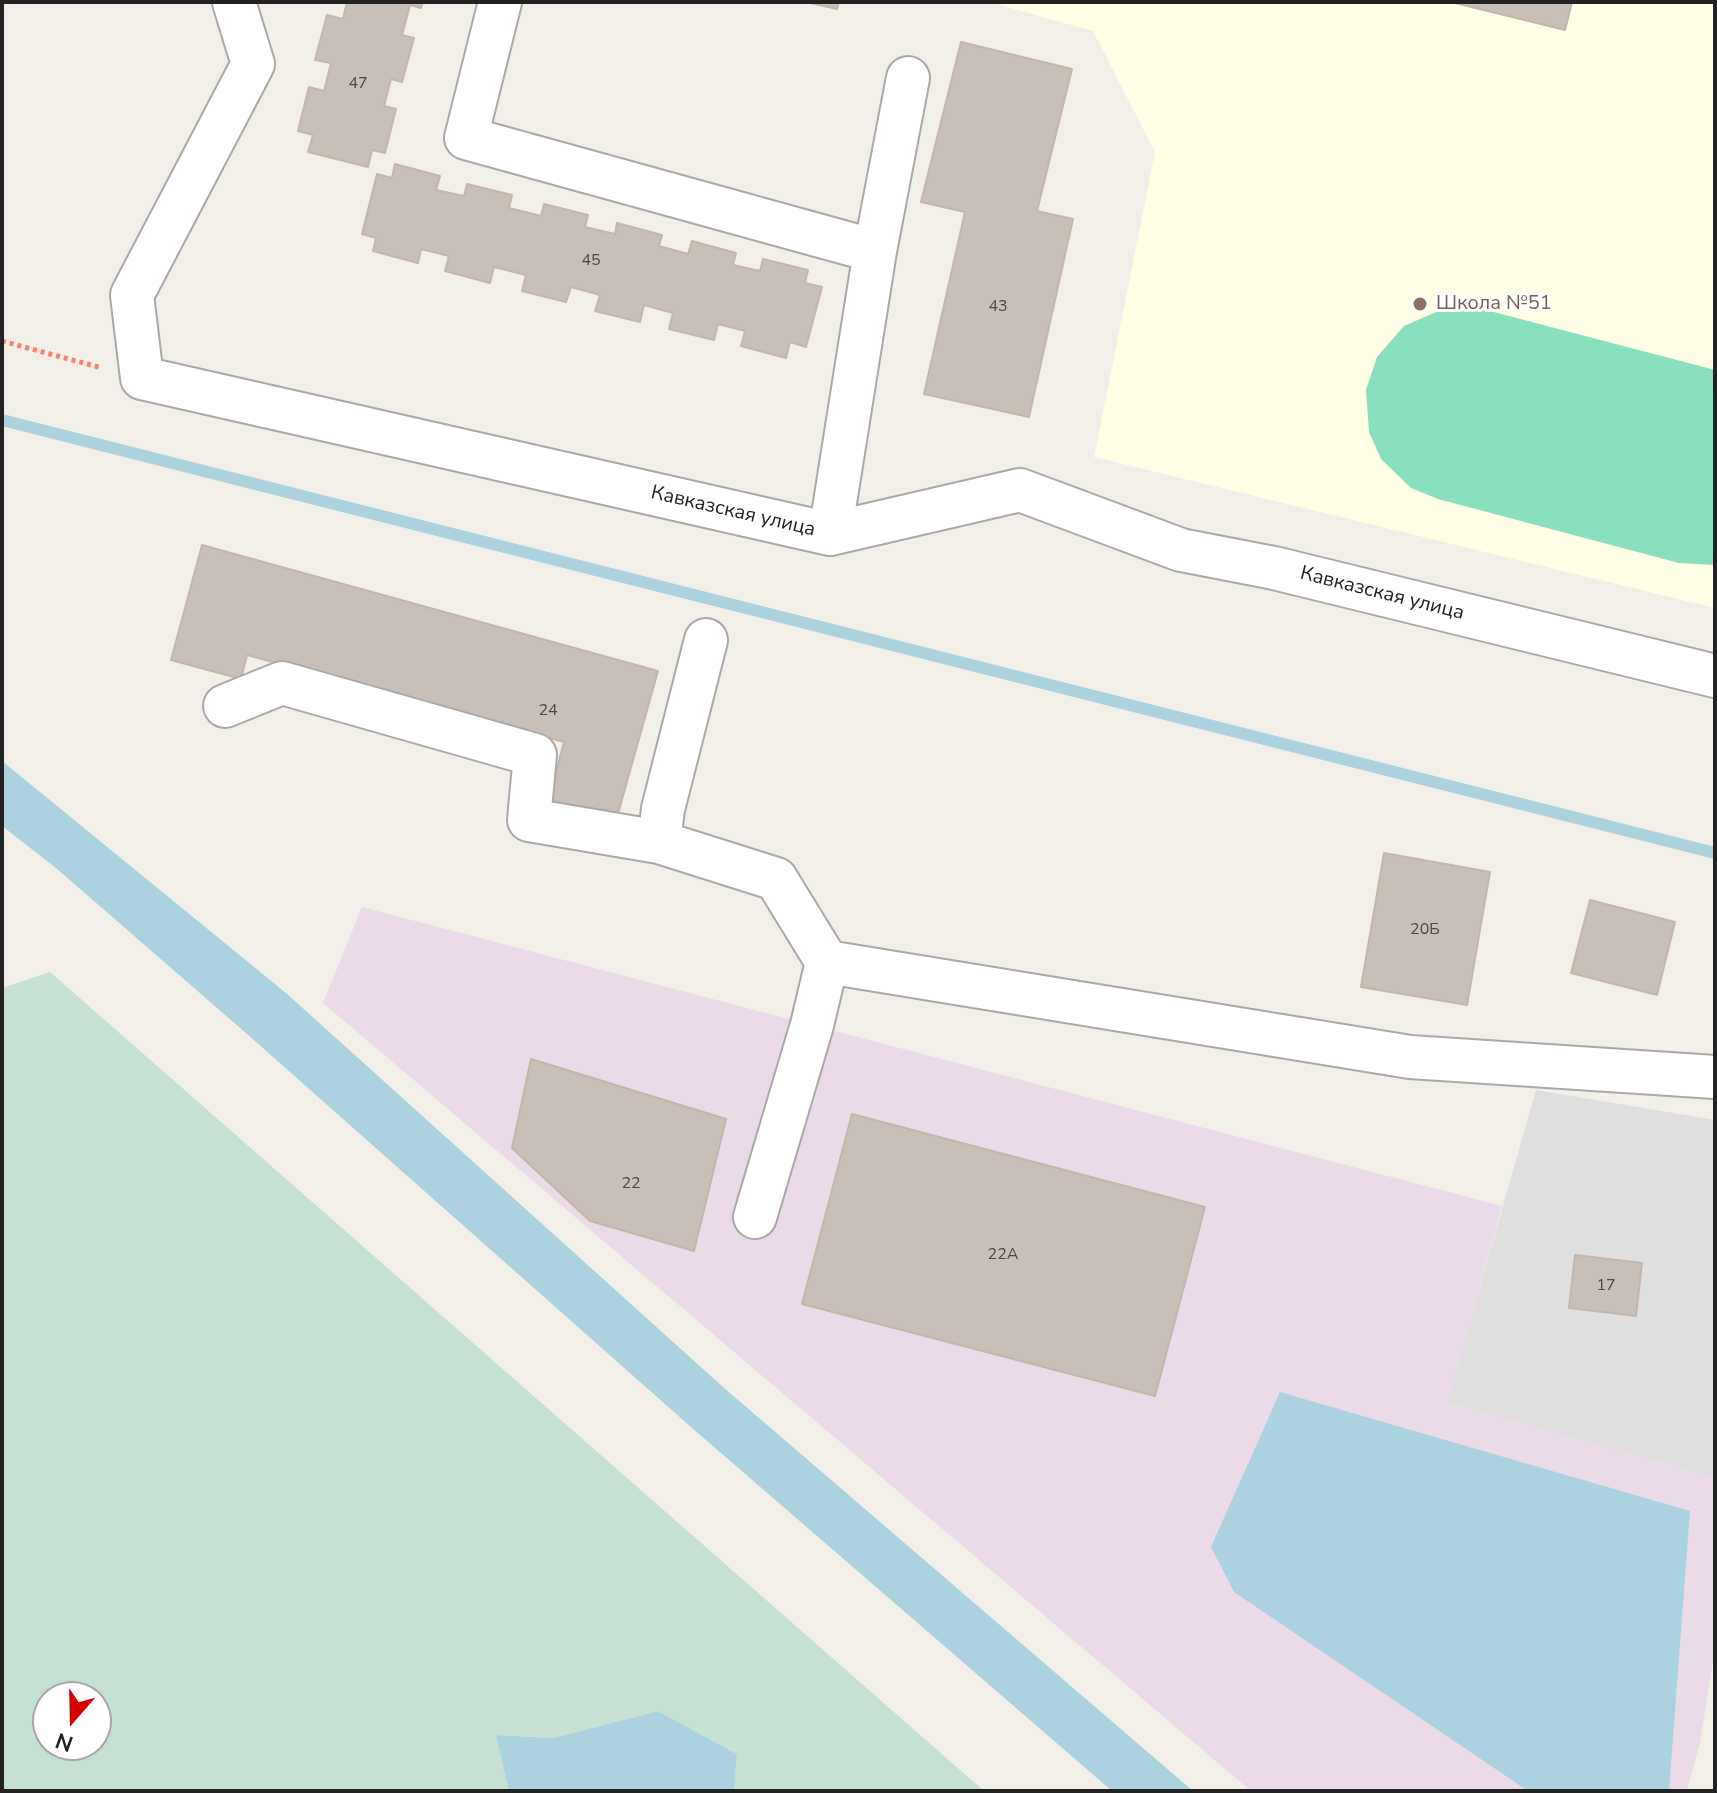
<!DOCTYPE html>
<html>
<head>
<meta charset="utf-8">
<style>
  body { margin:0 }
  #map { position:relative; width:1717px; height:1793px; overflow:hidden; background:#f2efe9; font-family:"Nunito Sans",sans-serif }
  canvas { display:block }
  .frame { position:absolute; inset:0; border:4px solid #222; pointer-events:none }
  .north { position:absolute; left:32px; top:1681px; width:80px; height:80px; box-sizing:border-box; background:#fff; border:2px solid #a7a7a7; border-radius:50%; rotate:200deg; font-size:22px; font-weight:700; line-height:32px; text-align:center; color:#222 }
  .north::after { content:''; display:block; margin:auto; width:28px; height:36px; background:#d40000; clip-path:polygon(50% 0,100% 100%,50% 72%,0 100%) }
</style>
</head>
<body>
<div id="map">
<canvas width="1717" height="1793"></canvas>
<div class="frame"></div>
<div class="north">N</div>
</div>
<script>
const ctx = document.querySelector('canvas').getContext('2d');
ctx.lineJoin = 'round';
function fill(path, color) {
  ctx.fillStyle = color;
  ctx.fill(path, 'evenodd');
}
function strokePath(path, color, width, dash) {
  ctx.strokeStyle = color;
  ctx.lineWidth = width;
  ctx.lineCap = dash ? 'butt' : 'round';
  ctx.setLineDash(dash || []);
  ctx.stroke(path);
}
function write(font, color, halo, rows, align = 'center') {
  ctx.font = font + ' "Nunito Sans",sans-serif';
  ctx.lineWidth = 6;
  ctx.setLineDash([]);
  ctx.textBaseline = 'middle';
  ctx.strokeStyle = halo;
  ctx.fillStyle = color;
  for (const [text, x, y, turn = 0] of rows) {
    ctx.save();
    ctx.translate(x, y);
    ctx.rotate((+turn || 0) * Math.PI / 180);
    ctx.textAlign = isNaN(turn) ? turn : align;
    if (halo) ctx.strokeText(text, 0, 0);
    ctx.fillText(text, 0, 0);
    ctx.restore();
  }
}
const residential = new Path2D(`
  M 1536,1090 L 1715,1120 L 1715,1478 L 1447,1403 Z`);
const industrial = new Path2D(`
  M 362,907 L 1502,1206 L 1448,1403 L 1715,1478 L 1715,1648 L 1700,1743 L 1687,1791 L 1251,1791 L 323,1003 Z`);
const education = new Path2D(`
  M 989,2 L 1715,2 L 1715,608 L 1094,457 L 1155,152 L 1093,31 Z`);
const wetland = new Path2D(`
  M 50,972 L 984,1791 L 734,1791 L 737,1754 L 658,1711 L 553,1738 L 497,1735 L 509,1791 L 2,1791 L 2,988 ZM 48,1697 L 96,1697 L 96,1745 L 48,1745 Z`);
const pitch = new Path2D(`
  M 1464,307 L 1486,310 L 1715,370 L 1715,565 L 1679,563 L 1438,499 L 1411,488 L 1381,459 L 1369,432 L 1366,390 L 1377,357 L 1404,326 L 1443,309 Z`);
const water = new Path2D(`
  M 2,761 L 286,993 L 723,1387 L 1193,1791 L 1112,1791 L 692,1428 L 247,1034 L 56,868 L 2,826 Z
  M 1280,1392 L 1690,1511 L 1669,1791 L 1528,1791 L 1234,1592 L 1211,1547 Z
  M 658,1711 L 737,1754 L 734,1791 L 509,1791 L 496,1735 L 553,1738 Z`);
const stream = new Path2D(`
  M 2,420 L 1715,853`);
const building = new Path2D(`
  M 347,2 L 423,2 L 421,8 L 410,5 L 402,35 L 414,38 L 402,82 L 391,79 L 384,106 L 396,109 L 385,153 L 372,150 L 368,167 L 308,152 L 313,135 L 298,131 L 309,87 L 324,91 L 331,63 L 315,60 L 327,15 L 343,19 Z
  M 806,2 L 839,2 L 837,9 Z
  M 1451,2 L 1572,2 L 1565,30 Z
  M 961,42 L 1072,69 L 1037,211 L 1073,219 L 1029,417 L 924,394 L 965,212 L 921,202 Z
  M 395,164 L 440,176 L 436,190 L 464,196 L 467,184 L 512,195 L 509,208 L 541,216 L 544,204 L 588,215 L 585,227 L 615,234 L 617,223 L 662,235 L 659,246 L 688,254 L 692,241 L 736,253 L 733,265 L 760,271 L 763,259 L 808,270 L 805,283 L 822,287 L 806,347 L 790,342 L 786,358 L 741,346 L 745,331 L 718,324 L 714,340 L 669,329 L 673,313 L 644,305 L 640,322 L 595,311 L 600,295 L 571,287 L 566,302 L 522,291 L 526,275 L 494,267 L 490,283 L 445,271 L 449,256 L 421,249 L 418,263 L 373,251 L 376,238 L 362,234 L 377,174 L 392,178 Z
  M 202,545 L 658,671 L 614,828 L 546,809 L 564,742 L 247,655 L 241,679 L 171,660 Z
  M 1384,853 L 1490,872 L 1467,1005 L 1361,987 Z
  M 1590,900 L 1675,922 L 1657,995 L 1571,973 Z
  M 531,1059 L 726,1119 L 694,1251 L 590,1221 L 512,1148 Z
  M 852,1114 L 1205,1207 L 1155,1396 L 802,1304 Z
  M 1575,1255 L 1642,1263 L 1636,1316 L 1569,1308 Z`);
const path = new Path2D(`
  M 2,341 L 102,368`);
const minor = new Path2D(`
  M 234,2 L 253,64 L 132,295 L 142,378 L 830,534 L 1020,490 L 1181,550 L 1274,568 L 1715,676
  M 500,2 L 466,138 L 875,251 L 830,534
  M 875,251 L 908,78
  M 706,640 L 663,809 L 659,842 L 776,879 L 827,962
  M 225,706 L 282,683 L 535,755 L 529,820 L 659,842
  M 755,1217 L 812,1025 L 827,962 L 1410,1057 L 1715,1077`);
const markers = [
  [1420,304,8,"#8d6e63"]
];
const numberNames = [
  ["47",358,84],
  ["45",591,261],
  ["43",998,307],
  ["24",548,711],
  ["20Б",1425,930],
  ["22",631,1184],
  ["22А",1003,1255],
  ["17",1606,1286]
];
const educationNames = [
  ["Школа №51",1436,304]
];
const streetNames = [
  ["Кавказская улица",733,512,13],
  ["Кавказская улица",1382,594,14]
];
fill(residential, '#e0dfdf');
fill(industrial, '#ebdbe8');
fill(education, '#ffffe5');
fill(wetland, '#c6e0d4');
fill(pitch, '#88e0be');
fill(water, '#aad3df');
strokePath(stream, '#aad3df', 12);
fill(building, '#c7bfb8');
strokePath(building, '#c4b6ab', 2);
strokePath(minor, '#a9a9a9', 46);
strokePath(path, '#fa8072', 5, [4, 4]);
strokePath(minor, '#fff', 42);
for (const [x, y, r, color] of markers) {
  const dot = new Path2D();
  dot.arc(x, y, r, 0, 2 * Math.PI);
  ctx.fillStyle = color;
  ctx.fill(dot);
  strokePath(dot, '#fff', 3);
}
write('16px', '#4b4948', null, numberNames);
write('20px', '#785e54', '#fff', educationNames, 'left');
write('20px', '#222', '#fff', streetNames);
</script>
</body>
</html>
